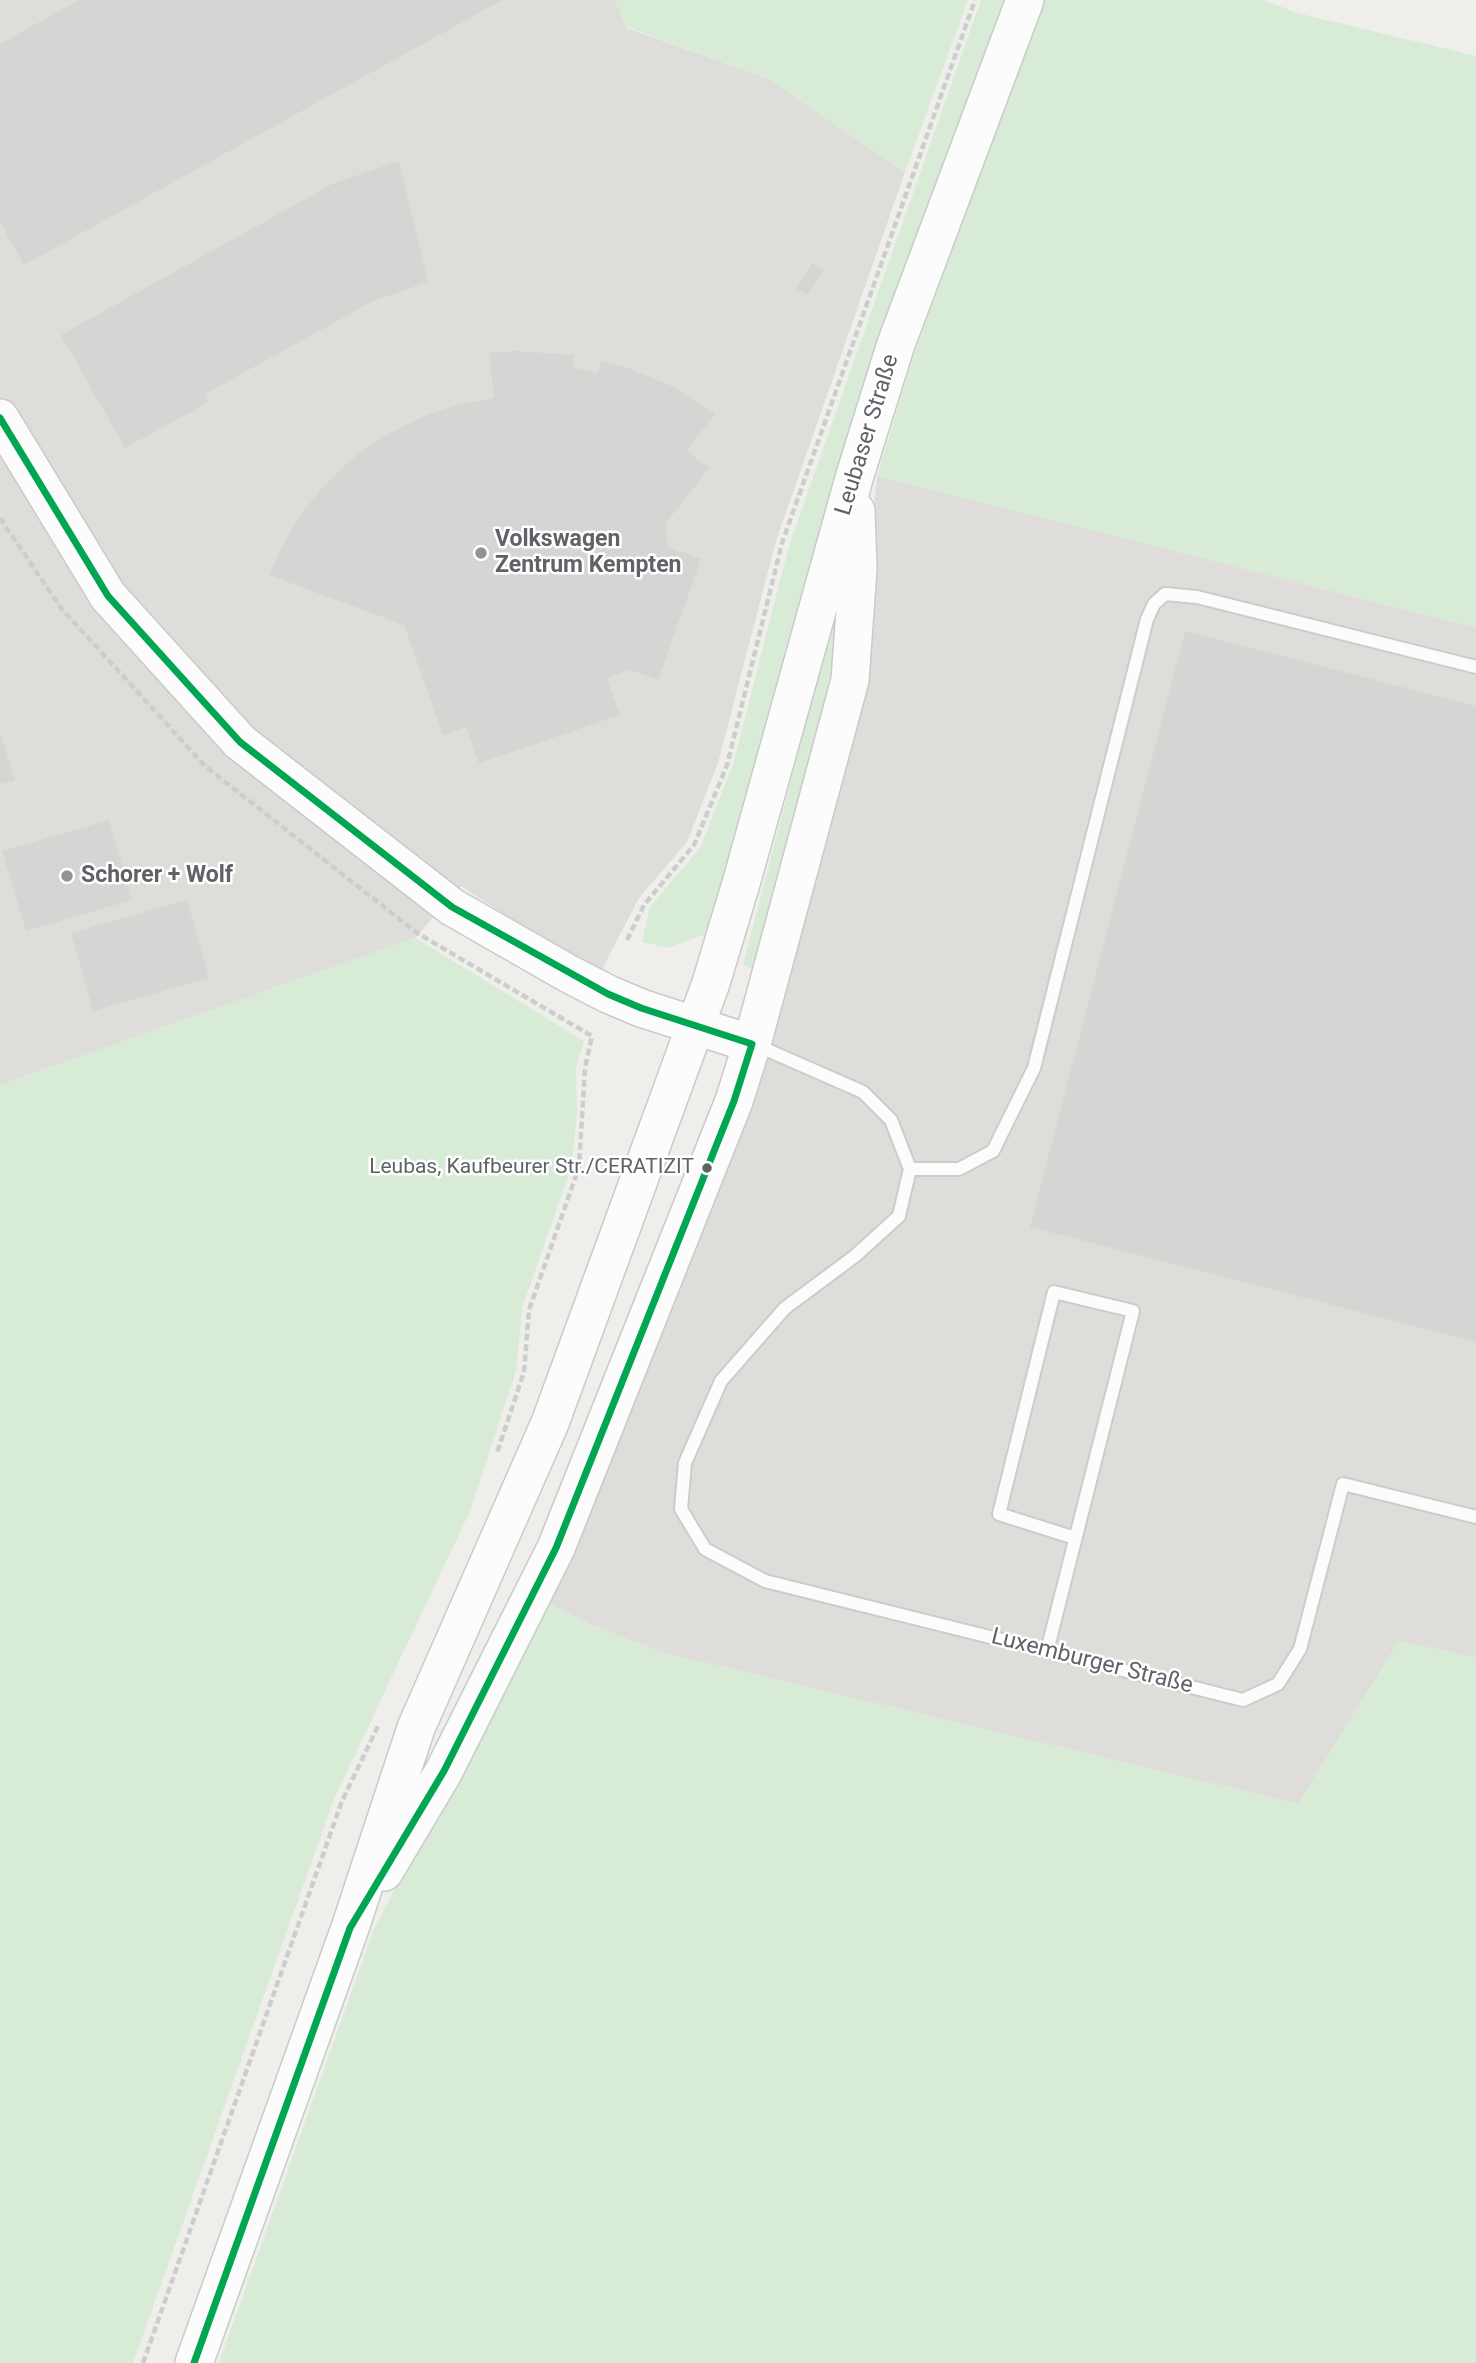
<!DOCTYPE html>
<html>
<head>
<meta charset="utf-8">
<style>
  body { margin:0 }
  canvas { display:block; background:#efeeea }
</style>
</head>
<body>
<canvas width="1476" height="2363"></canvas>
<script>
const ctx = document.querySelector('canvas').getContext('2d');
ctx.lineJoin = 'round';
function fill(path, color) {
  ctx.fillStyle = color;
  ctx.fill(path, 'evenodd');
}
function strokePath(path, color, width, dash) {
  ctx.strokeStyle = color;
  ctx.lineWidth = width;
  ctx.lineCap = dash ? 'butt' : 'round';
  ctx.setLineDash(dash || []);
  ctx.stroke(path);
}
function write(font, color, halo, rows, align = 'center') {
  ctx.font = font + ' Roboto,sans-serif';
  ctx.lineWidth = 5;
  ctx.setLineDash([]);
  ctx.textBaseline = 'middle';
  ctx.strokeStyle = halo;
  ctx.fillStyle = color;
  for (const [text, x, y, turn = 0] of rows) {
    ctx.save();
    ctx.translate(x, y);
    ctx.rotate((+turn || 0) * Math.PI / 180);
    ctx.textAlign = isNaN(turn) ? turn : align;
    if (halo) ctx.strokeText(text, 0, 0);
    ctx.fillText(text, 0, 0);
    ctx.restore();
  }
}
const industrial = new Path2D(`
  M 0,0 L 615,0 L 627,28 L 767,78 L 905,172 L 776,541 L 718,763 L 687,842 L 639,898 L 601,971 L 564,953 L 461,886 L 415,938 L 0,1085 Z
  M 877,476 L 1476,627 L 1476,1658 L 1399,1641 L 1298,1804 L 664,1653 L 589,1624 L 550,1604 L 759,1058 L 868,565 Z`);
const green = new Path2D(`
  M 615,0 L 968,0 L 905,172 L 767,78 L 627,27 Z
  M 981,0 L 1007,0 L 834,484 L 706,934 L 668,948 L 642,942 L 650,907 L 700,848 L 733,765 L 789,546 Z
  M 1045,0 L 1264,0 L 1297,13 L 1476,56 L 1476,627 L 877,476 L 916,349 Z
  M 840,593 L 843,676 L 761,972 L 743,965 Z
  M 415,938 L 584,1041 L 576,1068 L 577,1114 L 571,1168 L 522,1308 L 516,1371 L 470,1511 L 334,1799 L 133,2363 L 0,2363 L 0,1085 Z
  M 550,1604 L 589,1624 L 664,1653 L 1298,1804 L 1399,1641 L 1476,1658 L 1476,2363 L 219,2363 L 373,1932 L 452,1777 Z`);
const building = new Path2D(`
  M 79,0 L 502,0 L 24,265 L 0,222 L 0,44 Z
  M 399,161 L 428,282 L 373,301 L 205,394 L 209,402 L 125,448 L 61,335 L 334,183 Z
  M 812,263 L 823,270 L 807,295 L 796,288 Z
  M 517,351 L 574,355 L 572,367 L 598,373 L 601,360 L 625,367 L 672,386 L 715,414 L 686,451 L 709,468 L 666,523 L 667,547 L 701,559 L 658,680 L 630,670 L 607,678 L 620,715 L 479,763 L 466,727 L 443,735 L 404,625 L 269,575 L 283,544 L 300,516 L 320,490 L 344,466 L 370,445 L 399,428 L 429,414 L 461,404 L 494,398 L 489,353 Z
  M 1185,631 L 1476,706 L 1476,1342 L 1030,1227 Z
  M 0,732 L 15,780 L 0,784 Z
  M 109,820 L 132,900 L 26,931 L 2,851 Z
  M 187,900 L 209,978 L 93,1011 L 71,933 Z`);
const path = new Path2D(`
  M 0,518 L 61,608 L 205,766 L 417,933 L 592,1036 L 585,1068 L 579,1167 L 529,1310 L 524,1372 L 497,1453
  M 627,940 L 644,905 L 694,845 L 727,765 L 782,543 L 975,0
  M 143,2363 L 342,1801 L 379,1724`);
const lane = new Path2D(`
  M 756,1045 L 863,1092 L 891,1120 L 910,1169 L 899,1216 L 855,1256 L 785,1308 L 721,1381 L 685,1463 L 681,1509 L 705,1549 L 765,1581 L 1243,1700 L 1278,1684 L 1300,1649 L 1343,1484 L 1476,1517
  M 910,1169 L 959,1169 L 993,1151 L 1034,1068 L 1147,619 L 1154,604 L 1165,594 L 1197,597 L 1476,667
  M 1047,1651 L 1133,1311 L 1054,1292 L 999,1514 L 1075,1538`);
const secondary = new Path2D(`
  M 0,418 L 108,596 L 240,742 L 452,907 L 569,974 L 608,994 L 641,1008 L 752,1044
  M 384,1872 L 444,1771 L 556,1548 L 734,1101 L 752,1044 L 850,680 L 858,569 L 856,511
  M 194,2363 L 350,1928 L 416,1728 L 550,1423 L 711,983 L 742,880 L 855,475 L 896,344 L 1025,0`);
const bus1 = new Path2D(`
  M 0,418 L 108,596 L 240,742 L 452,907 L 608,994 L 641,1008 L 752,1044 L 734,1101 L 556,1548 L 444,1771 L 350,1928 L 194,2363`);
const markers = [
  [481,553,7,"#919496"],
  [67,876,7,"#919496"],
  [707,1168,6,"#5f6368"]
];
const busNames = [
  ["Leubas, Kaufbeurer Str./CERATIZIT",694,1168]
];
const streetNames = [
  ["Leubaser Straße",868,435,-73],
  ["Luxemburger Straße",1092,1662,14]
];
const poiNames = [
  ["Volkswagen",495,540],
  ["Zentrum Kempten",495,566],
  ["Schorer + Wolf",81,876]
];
fill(industrial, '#dfddda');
fill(green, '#d8ebd6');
fill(building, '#d6d5d3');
strokePath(lane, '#cbcccc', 16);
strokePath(secondary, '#cacacb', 40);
strokePath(path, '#cacfcc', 4.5, [7, 3.5]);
strokePath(lane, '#fdfcfc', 12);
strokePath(secondary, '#fdfcfc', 37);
strokePath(bus1, '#00a651', 7);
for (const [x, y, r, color] of markers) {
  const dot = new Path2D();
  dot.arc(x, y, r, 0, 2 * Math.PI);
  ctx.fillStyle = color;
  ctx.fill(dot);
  strokePath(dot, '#fff', 2.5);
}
write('21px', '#5f6368', '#fff', busNames, 'right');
write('23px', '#5f6368', '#fff', streetNames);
write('bold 23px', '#5f6368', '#fff', poiNames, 'left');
</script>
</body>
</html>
